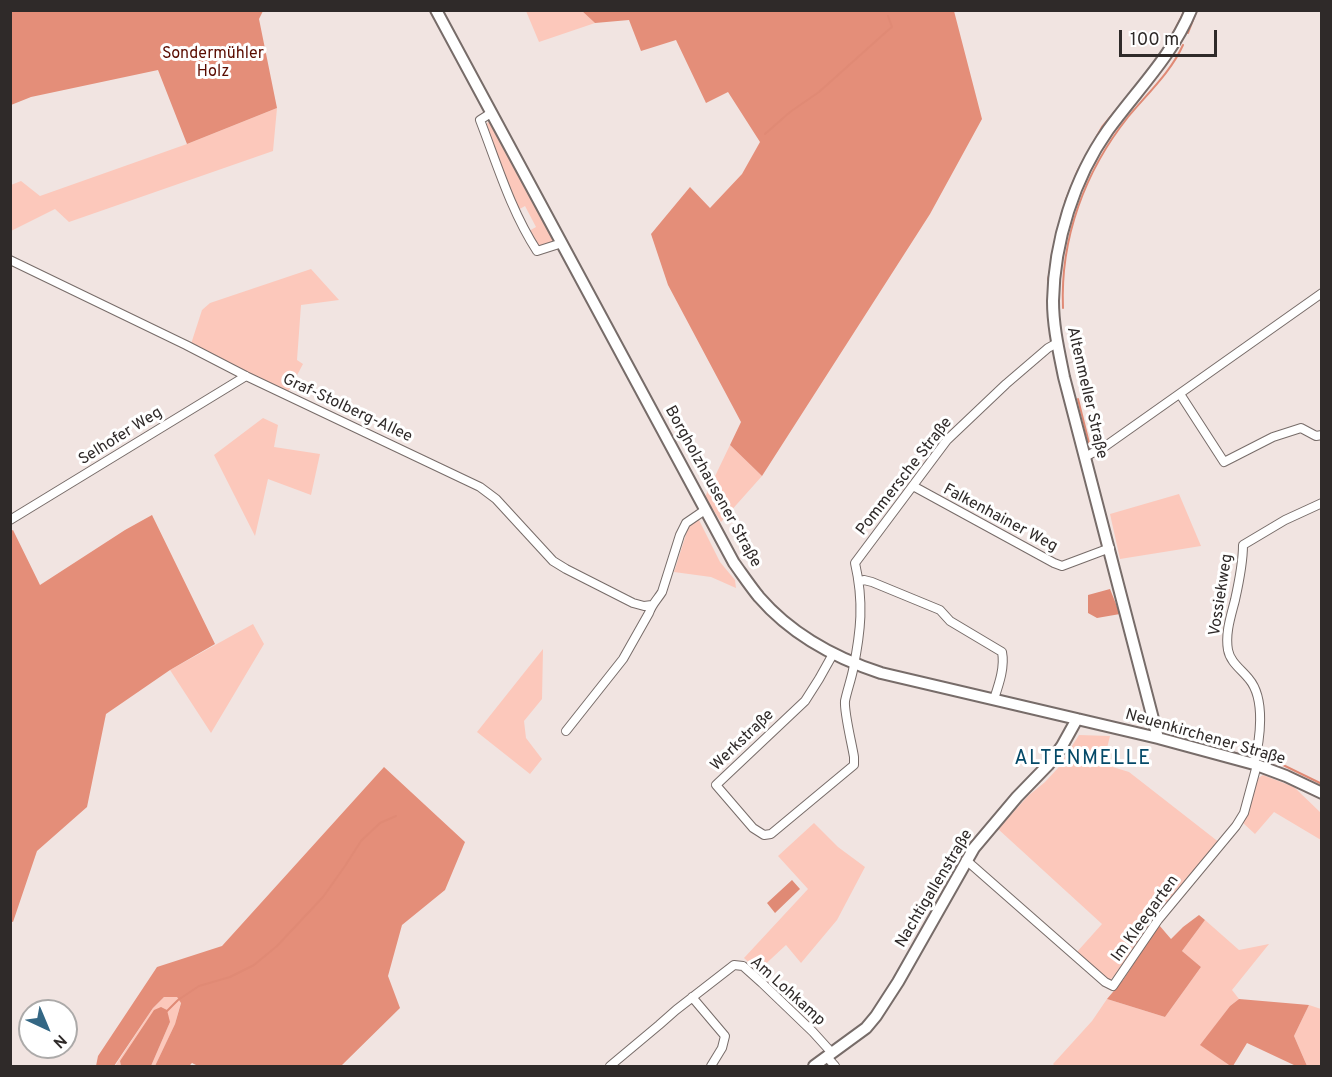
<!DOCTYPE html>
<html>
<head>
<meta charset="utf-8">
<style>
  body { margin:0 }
  #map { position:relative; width:1332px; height:1077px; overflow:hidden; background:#f1e4e1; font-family:Overpass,sans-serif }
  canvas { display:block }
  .frame { position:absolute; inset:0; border:12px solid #2f2a29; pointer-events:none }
  .north { position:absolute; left:18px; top:999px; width:60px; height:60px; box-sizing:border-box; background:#fff; border:2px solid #acaaa9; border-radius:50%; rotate:136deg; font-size:16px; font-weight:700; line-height:24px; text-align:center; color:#2f2a29 }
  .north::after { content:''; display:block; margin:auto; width:21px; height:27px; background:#346784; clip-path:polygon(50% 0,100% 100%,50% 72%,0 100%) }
  .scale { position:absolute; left:1119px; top:30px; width:98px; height:27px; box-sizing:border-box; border:3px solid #2f2a29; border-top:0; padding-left:8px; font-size:18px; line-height:21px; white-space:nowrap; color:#2f2a29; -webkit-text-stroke:4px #fff; paint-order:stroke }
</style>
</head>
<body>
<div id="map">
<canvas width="1332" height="1077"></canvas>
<div class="frame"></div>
<div class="north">N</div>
<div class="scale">100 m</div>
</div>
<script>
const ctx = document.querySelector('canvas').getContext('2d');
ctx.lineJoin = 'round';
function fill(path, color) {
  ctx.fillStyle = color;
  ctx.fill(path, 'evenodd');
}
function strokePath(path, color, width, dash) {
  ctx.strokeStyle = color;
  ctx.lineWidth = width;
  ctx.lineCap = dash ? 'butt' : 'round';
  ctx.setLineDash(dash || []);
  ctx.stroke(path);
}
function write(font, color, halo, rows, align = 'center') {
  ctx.font = font + ' Overpass,sans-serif';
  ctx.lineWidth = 6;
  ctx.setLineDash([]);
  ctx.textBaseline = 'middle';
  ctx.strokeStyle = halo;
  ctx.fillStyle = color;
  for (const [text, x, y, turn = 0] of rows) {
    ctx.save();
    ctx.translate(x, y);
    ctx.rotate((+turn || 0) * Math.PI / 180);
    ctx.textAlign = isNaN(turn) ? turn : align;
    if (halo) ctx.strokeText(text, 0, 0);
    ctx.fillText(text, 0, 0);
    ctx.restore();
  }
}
const green = new Path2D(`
  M 526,11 L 582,11 L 595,23 L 539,42 Z
  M 277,108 L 273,151 L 69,222 L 55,209 L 11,231 L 11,185 L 21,181 L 40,196 L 187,144 Z
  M 489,121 L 492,122 L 554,243 L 546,247 L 536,244 L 529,231 L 536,227 L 525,206 L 518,210 L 486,125 Z
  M 311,269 L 339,300 L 301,305 L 297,360 L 303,364 L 288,392 L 191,344 L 202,310 L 210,303 Z
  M 263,418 L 278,425 L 274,447 L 320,454 L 311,495 L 268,479 L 255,536 L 214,455 Z
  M 730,445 L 762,476 L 721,522 L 705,497 Z
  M 1179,494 L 1201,546 L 1120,559 L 1110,514 Z
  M 699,520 L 720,562 L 735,580 L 736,588 L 711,577 L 674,572 L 689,525 Z
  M 253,624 L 264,644 L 211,733 L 170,670 Z
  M 543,649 L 542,699 L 524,721 L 526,738 L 542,759 L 530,774 L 477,732 Z
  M 1079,735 L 1110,736 L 1103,764 L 1129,772 L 1220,843 L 1118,974 L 1108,981 L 1076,953 L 1102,924 L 998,829 L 1028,796 L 1045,782 L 1058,768 Z
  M 1263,775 L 1294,787 L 1321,813 L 1321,840 L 1274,812 L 1255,834 L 1242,822 L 1255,780 Z
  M 814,823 L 838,847 L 865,867 L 837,920 L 801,963 L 786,945 L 758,971 L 744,958 L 808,889 L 778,856 Z
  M 1205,920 L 1239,950 L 1269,944 L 1232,990 L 1239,999 L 1230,1006 L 1201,1045 L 1229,1065 L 1228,1066 L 1055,1066 L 1053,1064 L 1092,1021 L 1107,999 L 1165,1017 L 1201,967 L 1182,951 Z
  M 164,997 L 177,997 L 181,1002 L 175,1024 L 155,1066 L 151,1066 L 170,1022 L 120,1061 L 121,1066 L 115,1066 L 153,1008 Z
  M 1309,1005 L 1321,1009 L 1321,1066 L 1307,1066 L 1294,1036 Z`);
const forest = new Path2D(`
  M 11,10 L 263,11 L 259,19 L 277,108 L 187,144 L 158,70 L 31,97 L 11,105 Z
  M 582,11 L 954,11 L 982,119 L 930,214 L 762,476 L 730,445 L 741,422 L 668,285 L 651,234 L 690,187 L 710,208 L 742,174 L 760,142 L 728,92 L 706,103 L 676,40 L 641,51 L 629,20 L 595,23 Z
  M 152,515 L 215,644 L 170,670 L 106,714 L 87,807 L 37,851 L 13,922 L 10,921 L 11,531 L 13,530 L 40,585 L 125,530 Z
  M 384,767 L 465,842 L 445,890 L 402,925 L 388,976 L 400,1008 L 341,1066 L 198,1066 L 192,1063 L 189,1066 L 155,1066 L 175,1024 L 181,1003 L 177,997 L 164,997 L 153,1008 L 114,1066 L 96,1066 L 98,1056 L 157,967 L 222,946 Z
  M 1199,915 L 1205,920 L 1182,951 L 1201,967 L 1165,1017 L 1107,999 L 1123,980 L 1159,925 L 1171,939 L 1183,927 Z
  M 1239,999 L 1309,1005 L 1294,1036 L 1307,1066 L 1296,1066 L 1247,1043 L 1233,1066 L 1228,1066 L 1229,1065 L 1200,1045 L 1230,1006 Z`);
const water = new Path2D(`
  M 1110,589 L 1120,614 L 1097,618 L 1088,613 L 1088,595 Z
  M 792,880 L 800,889 L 775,913 L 767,903 Z
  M 161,1007 L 167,1010 L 170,1022 L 151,1066 L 121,1066 L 120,1061 L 154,1010 Z`);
const stream = new Path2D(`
  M 1188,33 L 1197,10
  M 1171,37 L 1185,10
  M 765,134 L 790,112 L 819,92 L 886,32 L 892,27 L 888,16
  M 1065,202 L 1078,170 L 1102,127 L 1142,79
  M 1048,280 L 1062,212
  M 1063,308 C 1060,238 1085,171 1128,117 C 1147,94 1171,72 1183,45
  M 1078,399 L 1089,443
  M 1281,764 L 1322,784
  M 167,1011 L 178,1000 L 199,986 L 230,977 L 254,965 L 277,946 L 323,897 L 345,866 L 361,841 L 380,823 L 396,816`);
const street = new Path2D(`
  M 491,113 L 480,120 C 497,164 511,211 537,251 L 562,243
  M 10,260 L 186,345 L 246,376 L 480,487 L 496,499 L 553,561 L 566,569 L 633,603 L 644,606 L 652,605
  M 1180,394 L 1224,462 L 1273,437 L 1301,428 L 1316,436 L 1322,435
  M 1085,457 L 1107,445 L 1322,293
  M 913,486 L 1054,563 L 1062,566 L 1110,548
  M 10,520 L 246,376
  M 859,582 L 864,580 L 872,582 L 940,610 L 950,621 L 1002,652 C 1005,667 999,684 994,699
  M 833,654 L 819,679 L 805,701 L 716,785 L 753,828 L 764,835 L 771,834 L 854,765 L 854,757 C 852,744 844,713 845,701 C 847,691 851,680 853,670 C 861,631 864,602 855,563 L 947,440 L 1006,384 L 1048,348 L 1057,343
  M 566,731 L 623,659 L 649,613 C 652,604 657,600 662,592 L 680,535 L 686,523 L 705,510
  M 1254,764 C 1260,740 1266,699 1249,679 C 1242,670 1230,662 1228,650 C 1225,633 1231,616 1235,600 C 1239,582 1243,563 1243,545 L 1285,520 L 1322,503
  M 966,860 L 1105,982 L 1113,986 L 1158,920 L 1236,826 L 1244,813 L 1257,765
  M 692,997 L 725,1036 L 722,1048 L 711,1066
  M 827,1057 L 835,1066
  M 610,1066 L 659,1025 L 676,1010 L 734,965 L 743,966 L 762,983 L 813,1032 L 832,1053`);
const secondary = new Path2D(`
  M 436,10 L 734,563 C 742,574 750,586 759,597 C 791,634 835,658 881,673 L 1158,738 L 1254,764 L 1286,776 L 1322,793
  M 1158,738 L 1064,377 C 1059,352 1053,327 1053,301 C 1054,242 1074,178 1108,130 C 1137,90 1172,56 1191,10
  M 814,1066 L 866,1028 L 876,1016 L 898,982 L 974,848 L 1017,797 L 1048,765 L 1062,746 L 1077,719`);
const parkNames = [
  ["Sondermühler",213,55],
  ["Holz",213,73]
];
const streetNames = [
  ["Altenmeller Straße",1086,393,77],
  ["Graf-Stolberg-Allee",347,409,25],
  ["Selhofer Weg",121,437,-32],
  ["Pommersche Straße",905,477,-52],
  ["Borgholzhausener Straße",712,487,61],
  ["Falkenhainer Weg",1000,519,28],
  ["Vossiekweg",1222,595,-81],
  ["Neuenkirchener Straße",1205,738,16],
  ["Werkstraße",743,741,-44],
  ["Nachtigallenstraße",935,889,-59],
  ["Im Kleegarten",1146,919,-54],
  ["Am Lohkamp",787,992,42]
];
const quarterNames = [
  ["ALTENMELLE",1083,760]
];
fill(green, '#fcc8bb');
fill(forest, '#e48e79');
fill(water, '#e08a75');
strokePath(stream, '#e08a75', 2);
strokePath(street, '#776c69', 10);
strokePath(secondary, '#776c69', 14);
strokePath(street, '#fff', 8);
strokePath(secondary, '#fff', 10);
write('16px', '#5a0c00', '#fff', parkNames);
write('16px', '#2f2a29', '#fff', streetNames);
ctx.letterSpacing = '1.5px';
write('20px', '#044968', '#fff', quarterNames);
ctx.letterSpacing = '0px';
</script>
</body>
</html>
